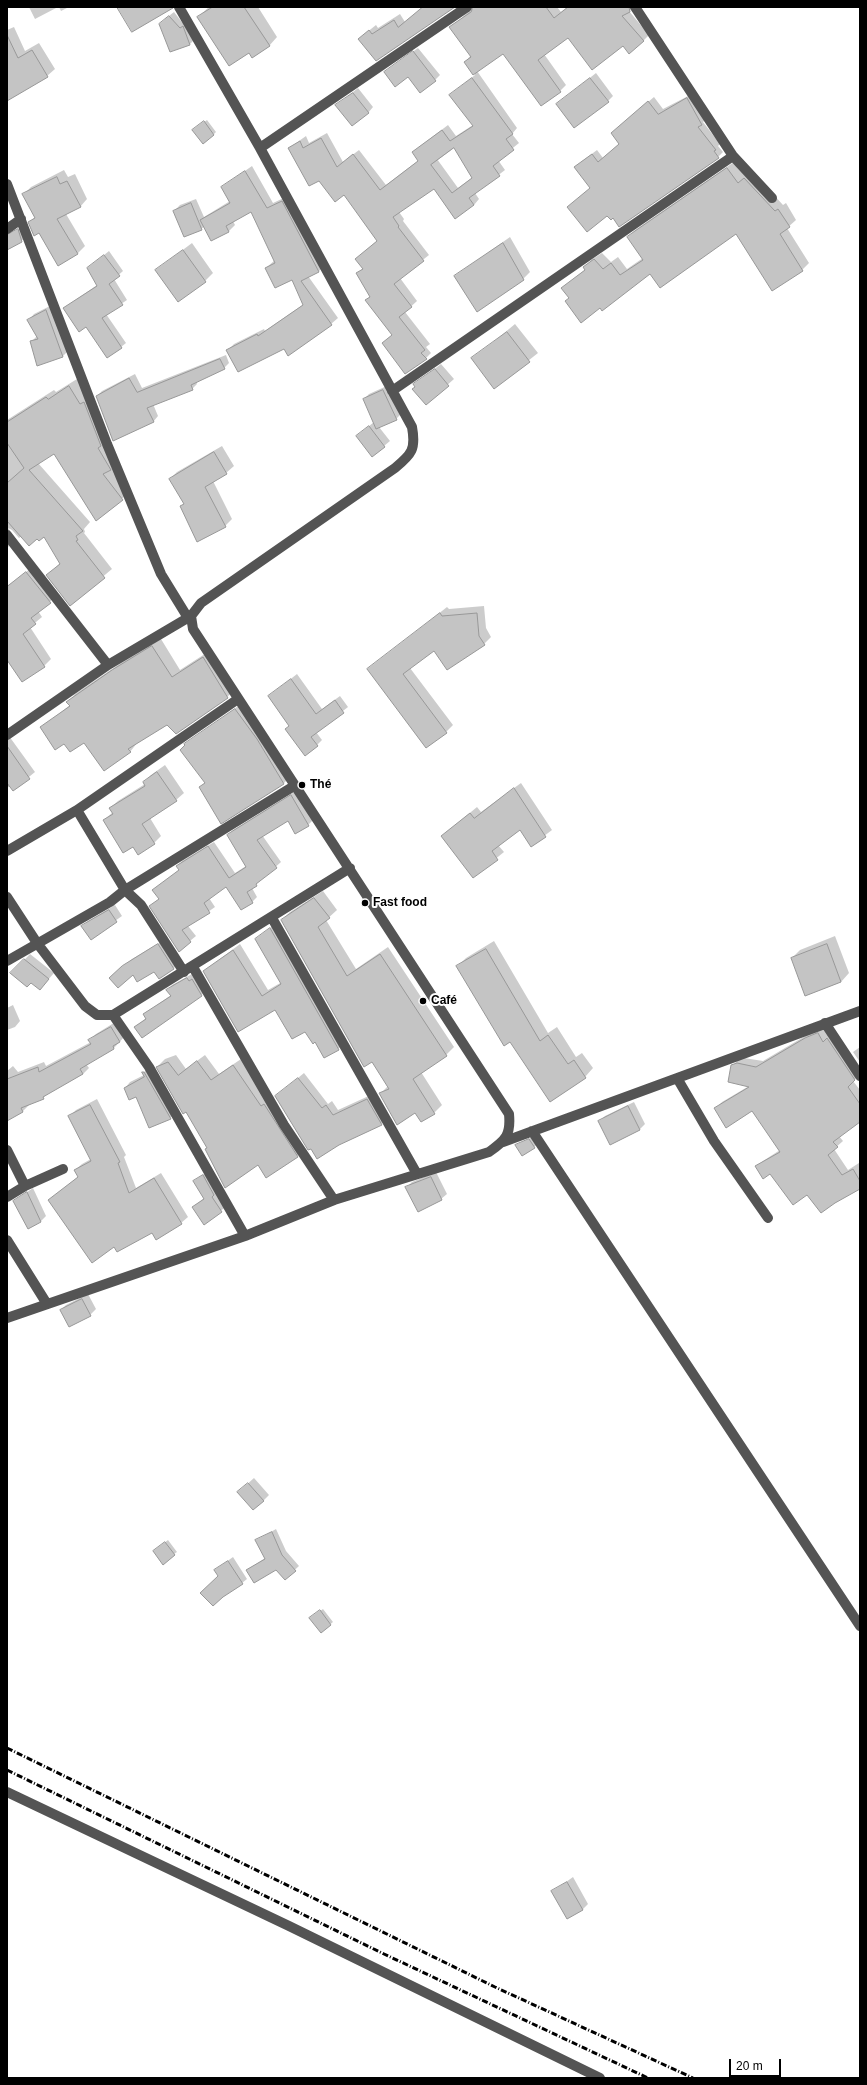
<!DOCTYPE html>
<html>
<head>
<meta charset="utf-8">
<style>
  body { margin:0 }
  #map { position:relative; width:867px; height:2085px; overflow:hidden; background:#fff; font-family:Helvetica,sans-serif }
  canvas { display:block }
  .frame { position:absolute; inset:0; border:8px solid #000; pointer-events:none }
  .scale { position:absolute; left:729px; top:2059px; width:52px; height:18px; box-sizing:border-box; border:2px solid #000; border-top:0; padding-left:5px; font-size:12px; line-height:14px; white-space:nowrap; color:#000; -webkit-text-stroke:3px #fff; paint-order:stroke }
</style>
</head>
<body>
<div id="map">
<canvas width="867" height="2085"></canvas>
<div class="frame"></div>
<div class="scale">20 m</div>
</div>
<script>
const ctx = document.querySelector('canvas').getContext('2d');
ctx.lineJoin = 'round';
function fill(path, color) {
  ctx.fillStyle = color;
  ctx.fill(path, 'evenodd');
}
function strokePath(path, color, width, dash) {
  ctx.strokeStyle = color;
  ctx.lineWidth = width;
  ctx.lineCap = dash ? 'butt' : 'round';
  ctx.setLineDash(dash || []);
  ctx.stroke(path);
}
function write(font, color, halo, rows, align = 'center') {
  ctx.font = font + ' Helvetica,sans-serif';
  ctx.lineWidth = 4;
  ctx.setLineDash([]);
  ctx.textBaseline = 'middle';
  ctx.strokeStyle = halo;
  ctx.fillStyle = color;
  for (const [text, x, y, turn = 0] of rows) {
    ctx.save();
    ctx.translate(x, y);
    ctx.rotate((+turn || 0) * Math.PI / 180);
    ctx.textAlign = isNaN(turn) ? turn : align;
    if (halo) ctx.strokeText(text, 0, 0);
    ctx.fillText(text, 0, 0);
    ctx.restore();
  }
}
const shadow = new Path2D(`
  M 29,7 L 58,7 L 35,19 Z
  M 59,7 L 69,7 L 61,11 Z
  M 209,7 L 258,7 L 277,37 L 269,46 L 249,52 L 198,17 Z
  M 423,7 L 455,7 L 376,60 L 366,33 L 376,25 L 378,28 L 400,14 L 405,22 Z
  M 474,7 L 557,7 L 561,12 L 567,7 L 633,7 L 629,11 L 649,35 L 643,41 L 623,45 L 568,36 L 544,54 L 566,85 L 560,91 L 504,52 L 477,71 L 517,128 L 512,134 L 519,143 L 498,160 L 505,170 L 475,193 L 479,199 L 474,205 L 434,187 L 399,212 L 404,219 L 403,221 L 429,255 L 400,278 L 417,301 L 405,312 L 430,344 L 426,347 L 431,353 L 426,358 L 383,343 L 393,334 L 367,300 L 370,296 L 357,274 L 363,268 L 356,259 L 378,240 L 344,194 L 319,180 L 289,148 L 306,136 L 309,143 L 327,133 L 343,162 L 359,150 L 386,185 L 419,160 L 413,152 L 419,147 L 448,125 L 456,136 L 473,125 L 450,95 L 475,75 L 465,62 L 471,55 L 451,27 ZM 454,147 L 473,177 L 458,188 L 437,159 Z
  M 174,12 L 195,39 L 190,44 L 170,51 L 165,19 Z
  M 14,27 L 25,51 L 39,43 L 55,69 L 47,76 L 7,100 L 7,30 Z
  M 418,48 L 440,75 L 435,80 L 385,72 Z
  M 596,73 L 613,96 L 608,101 L 557,104 Z
  M 358,88 L 373,107 L 368,113 L 337,105 Z
  M 692,94 L 706,119 L 703,122 L 720,144 L 718,146 L 723,152 L 718,157 L 613,216 L 591,187 L 581,162 L 597,150 L 603,158 L 620,143 L 617,128 L 654,97 L 663,109 Z
  M 207,120 L 216,132 L 214,134 L 196,128 Z
  M 734,162 L 752,171 L 783,205 L 786,203 L 796,220 L 787,228 L 809,263 L 802,270 L 736,232 L 650,273 L 570,297 L 563,288 L 586,269 L 585,267 L 591,260 L 602,253 L 611,262 L 618,257 L 627,269 L 643,258 L 628,237 L 635,230 Z
  M 252,166 L 273,203 L 288,196 L 324,266 L 318,272 L 308,276 L 338,318 L 331,324 L 284,348 L 228,350 L 234,344 L 264,329 L 265,331 L 304,304 L 292,279 L 266,268 L 275,260 L 251,211 L 233,221 L 235,225 L 229,231 L 212,240 L 205,226 L 201,229 L 174,211 L 180,205 L 196,199 L 204,217 L 230,201 L 222,187 Z
  M 64,170 L 68,177 L 75,174 L 87,199 L 80,207 L 66,214 L 85,246 L 78,253 L 59,264 L 39,232 L 30,222 L 35,217 L 24,194 L 31,187 Z
  M 20,228 L 24,239 L 7,249 L 7,233 L 14,232 Z
  M 510,237 L 530,272 L 523,279 L 456,277 L 463,270 Z
  M 192,243 L 213,273 L 205,281 L 156,270 Z
  M 109,251 L 123,271 L 114,279 L 127,300 L 106,314 L 126,343 L 121,347 L 86,326 L 64,308 L 97,285 L 88,268 Z
  M 52,305 L 68,351 L 63,356 L 31,342 L 37,336 L 29,320 L 34,314 Z
  M 515,324 L 538,353 L 495,387 L 473,359 Z
  M 226,355 L 229,363 L 224,368 L 196,381 L 197,384 L 192,389 L 153,404 L 158,416 L 153,422 L 97,396 L 102,391 L 135,374 L 142,388 Z
  M 441,364 L 454,379 L 426,404 L 415,384 Z
  M 77,379 L 130,492 L 96,520 L 54,452 L 38,463 L 90,522 L 84,529 L 85,532 L 84,533 L 112,569 L 70,604 L 48,575 L 60,563 L 44,535 L 37,538 L 22,536 L 19,538 L 12,530 L 8,528 L 16,539 L 7,548 L 7,420 L 54,390 L 56,392 Z
  M 389,385 L 401,414 L 396,419 L 379,427 L 390,441 L 384,446 L 363,431 L 374,422 L 364,399 L 369,394 Z
  M 222,446 L 234,466 L 226,473 L 213,481 L 232,519 L 225,526 L 185,503 L 170,479 L 177,472 Z
  M 34,566 L 58,595 L 38,611 L 42,617 L 30,627 L 51,659 L 44,666 L 7,658 L 7,586 Z
  M 484,606 L 486,628 L 491,637 L 484,644 L 435,649 L 410,668 L 453,725 L 446,732 L 369,669 L 447,607 L 449,609 Z
  M 161,639 L 180,670 L 211,650 L 235,690 L 227,697 L 168,724 L 137,743 L 130,752 L 84,741 L 65,742 L 41,728 L 70,705 L 68,702 L 75,694 L 121,663 Z
  M 297,674 L 322,709 L 340,696 L 348,707 L 316,732 L 322,740 L 317,745 L 290,726 L 269,696 Z
  M 241,704 L 289,778 L 284,783 L 221,822 L 201,787 L 205,782 L 186,744 Z
  M 9,736 L 35,772 L 13,790 L 10,786 L 7,788 L 7,738 Z
  M 165,765 L 184,793 L 176,800 L 150,818 L 161,836 L 154,843 L 134,845 L 104,820 L 113,812 L 110,808 L 118,801 L 145,784 L 144,782 L 151,775 Z
  M 521,783 L 552,830 L 531,846 L 520,829 L 498,845 L 504,852 L 473,877 L 442,836 L 477,807 L 481,812 Z
  M 296,791 L 313,820 L 308,825 L 288,820 L 262,835 L 281,862 L 252,888 L 257,897 L 252,902 L 226,886 L 209,898 L 215,907 L 188,926 L 196,936 L 179,950 L 151,906 L 160,898 L 154,890 L 180,869 L 178,866 L 182,861 L 214,842 L 235,873 L 246,866 L 228,835 L 233,830 Z
  M 323,891 L 337,910 L 326,920 L 356,969 L 388,947 L 454,1047 L 446,1055 L 421,1072 L 442,1105 L 434,1113 L 416,1112 L 380,1094 L 388,1086 L 282,920 L 290,912 Z
  M 115,905 L 122,916 L 91,938 L 83,926 L 88,921 Z
  M 277,922 L 345,1043 L 338,1049 L 324,1057 L 315,1041 L 306,1030 L 276,1008 L 204,971 L 240,944 L 268,990 L 282,982 L 257,939 Z
  M 835,936 L 849,973 L 841,982 L 806,995 L 792,958 L 800,950 Z
  M 164,940 L 179,963 L 174,968 L 159,978 L 154,971 L 115,973 L 132,959 Z
  M 494,941 L 548,1033 L 557,1027 L 576,1057 L 582,1053 L 593,1068 L 585,1077 L 511,1041 L 458,966 L 466,958 Z
  M 30,954 L 54,973 L 40,989 L 31,982 L 12,973 Z
  M 192,974 L 207,991 L 142,1037 L 135,1027 L 146,1018 L 144,1014 L 171,995 L 168,990 L 172,985 Z
  M 13,1005 L 20,1021 L 15,1027 L 7,1030 L 7,1008 Z
  M 117,1021 L 125,1036 L 114,1048 L 86,1064 L 89,1068 L 83,1074 L 49,1092 L 43,1098 L 29,1105 L 23,1111 L 7,1120 L 7,1071 L 13,1066 L 18,1072 L 44,1062 L 46,1066 L 91,1042 L 90,1040 L 96,1034 Z
  M 824,1028 L 860,1074 L 853,1081 L 860,1090 L 860,1120 L 839,1136 L 843,1141 L 834,1149 L 848,1170 L 859,1163 L 860,1188 L 770,1173 L 757,1167 L 763,1161 L 780,1150 L 752,1110 L 716,1108 L 722,1102 L 749,1086 L 732,1066 L 739,1059 L 744,1058 L 763,1061 L 812,1032 Z
  M 860,1047 L 860,1062 L 853,1052 Z
  M 176,1055 L 186,1069 L 205,1055 L 219,1074 L 241,1059 L 304,1149 L 297,1156 L 259,1164 L 208,1147 L 157,1067 L 165,1059 Z
  M 149,1067 L 176,1113 L 170,1118 L 125,1088 L 130,1082 L 144,1075 L 143,1073 Z
  M 304,1073 L 328,1104 L 332,1101 L 338,1110 L 373,1094 L 386,1119 L 381,1124 L 338,1144 L 276,1096 Z
  M 97,1099 L 126,1155 L 124,1157 L 136,1188 L 161,1173 L 188,1217 L 181,1223 L 115,1246 L 49,1200 L 79,1176 L 75,1170 L 82,1164 L 91,1159 L 69,1117 L 76,1110 Z
  M 634,1102 L 645,1124 L 640,1129 L 599,1122 L 605,1116 Z
  M 532,1137 L 537,1145 L 534,1147 L 516,1145 Z
  M 208,1171 L 227,1206 L 204,1223 L 193,1207 L 204,1198 L 194,1181 Z
  M 436,1172 L 447,1194 L 441,1199 L 406,1188 L 412,1182 Z
  M 33,1188 L 46,1216 L 40,1222 L 14,1201 Z
  M 88,1294 L 96,1309 L 90,1315 L 69,1326 L 61,1310 L 66,1305 Z
  M 254,1478 L 269,1495 L 263,1501 L 244,1487 Z
  M 276,1529 L 286,1551 L 299,1566 L 285,1579 L 276,1569 L 247,1570 L 265,1558 L 257,1540 Z
  M 168,1540 L 177,1552 L 174,1554 L 156,1549 Z
  M 233,1557 L 247,1579 L 242,1583 L 219,1576 L 215,1570 Z
  M 323,1609 L 333,1622 L 321,1632 L 313,1616 Z
  M 573,1877 L 588,1904 L 582,1910 L 552,1892 Z`);
const building = new Path2D(`
  M 117,7 L 173,7 L 173,8 L 132,32 Z
  M 213,7 L 244,7 L 270,46 L 252,58 L 249,53 L 229,66 L 197,17 Z
  M 423,7 L 455,7 L 376,61 L 358,39 L 369,30 L 372,34 L 394,20 L 398,27 Z
  M 473,7 L 546,7 L 554,18 L 568,7 L 629,7 L 630,12 L 622,16 L 644,41 L 629,54 L 623,46 L 592,70 L 568,38 L 538,60 L 561,92 L 541,106 L 503,54 L 473,75 L 464,62 L 471,57 L 449,27 L 471,12 Z
  M 169,16 L 180,28 L 183,26 L 190,45 L 170,52 L 159,24 Z
  M 7,35 L 18,58 L 32,50 L 48,77 L 7,101 Z
  M 413,51 L 436,81 L 420,93 L 408,77 L 395,87 L 384,72 Z
  M 472,78 L 513,134 L 506,139 L 514,150 L 493,166 L 500,176 L 469,198 L 474,205 L 455,219 L 434,189 L 393,217 L 399,226 L 398,227 L 424,261 L 394,284 L 412,307 L 399,317 L 425,350 L 421,353 L 427,359 L 405,374 L 382,343 L 392,335 L 365,300 L 370,297 L 356,273 L 363,269 L 355,259 L 377,241 L 344,195 L 335,202 L 319,181 L 309,186 L 288,148 L 300,141 L 303,148 L 321,138 L 337,167 L 353,154 L 380,190 L 418,161 L 412,152 L 442,130 L 450,141 L 473,126 L 449,95 ZM 454,148 L 472,178 L 452,193 L 431,165 Z
  M 590,78 L 609,102 L 574,128 L 556,104 Z
  M 353,93 L 369,113 L 352,126 L 335,105 Z
  M 687,98 L 702,125 L 698,127 L 716,150 L 714,151 L 719,158 L 619,227 L 613,218 L 611,220 L 607,216 L 587,232 L 567,207 L 590,188 L 574,167 L 592,154 L 598,162 L 619,144 L 611,133 L 648,101 L 658,114 Z
  M 204,121 L 214,135 L 203,144 L 192,130 Z
  M 727,168 L 738,183 L 744,178 L 775,211 L 778,209 L 790,227 L 780,234 L 803,271 L 772,291 L 736,234 L 660,288 L 650,274 L 602,311 L 600,308 L 581,323 L 565,301 L 569,298 L 561,288 L 585,270 L 583,267 L 594,259 L 603,269 L 611,263 L 620,275 L 643,260 L 627,237 Z
  M 245,171 L 267,208 L 282,201 L 319,272 L 301,281 L 332,325 L 288,356 L 284,349 L 238,372 L 226,350 L 257,334 L 258,336 L 303,305 L 292,280 L 275,288 L 265,268 L 275,263 L 251,212 L 226,226 L 229,232 L 211,241 L 200,220 L 230,203 L 221,187 Z
  M 57,177 L 60,184 L 67,181 L 81,207 L 57,219 L 78,254 L 58,266 L 39,233 L 34,236 L 28,222 L 35,218 L 22,194 Z
  M 191,203 L 202,230 L 184,237 L 173,211 Z
  M 18,229 L 22,242 L 7,250 L 7,235 Z
  M 503,243 L 524,280 L 477,312 L 454,276 Z
  M 183,250 L 206,282 L 178,302 L 155,270 Z
  M 104,255 L 120,276 L 109,284 L 123,305 L 102,318 L 122,348 L 107,358 L 86,327 L 79,332 L 63,308 L 97,286 L 87,268 Z
  M 46,310 L 63,357 L 37,366 L 30,341 L 38,339 L 27,320 Z
  M 507,332 L 530,362 L 494,389 L 471,358 Z
  M 220,359 L 225,369 L 191,385 L 193,390 L 147,408 L 154,422 L 113,441 L 96,396 L 129,378 L 137,392 Z
  M 435,369 L 449,386 L 426,405 L 412,389 L 415,387 L 413,384 Z
  M 69,386 L 80,404 L 84,402 L 101,446 L 98,448 L 111,470 L 103,474 L 123,500 L 96,521 L 54,454 L 29,470 L 83,531 L 76,536 L 78,540 L 76,541 L 105,578 L 70,606 L 46,575 L 60,564 L 44,537 L 39,541 L 37,539 L 29,546 L 7,521 L 7,483 L 24,468 L 7,443 L 7,422 L 46,397 L 48,399 Z
  M 383,390 L 397,420 L 376,429 L 363,399 Z
  M 369,426 L 385,447 L 372,457 L 356,436 Z
  M 214,452 L 227,474 L 205,487 L 226,527 L 197,542 L 180,506 L 184,504 L 169,479 Z
  M 26,572 L 51,603 L 31,618 L 36,624 L 23,634 L 45,667 L 22,682 L 7,660 L 7,587 Z
  M 440,613 L 442,616 L 477,613 L 479,636 L 485,645 L 447,670 L 434,651 L 403,674 L 447,733 L 426,748 L 367,669 Z
  M 152,646 L 172,677 L 203,657 L 228,698 L 176,734 L 167,725 L 128,749 L 131,752 L 104,771 L 84,743 L 70,752 L 64,744 L 55,750 L 40,727 L 70,706 L 66,702 L 112,670 Z
  M 291,679 L 316,714 L 335,700 L 344,713 L 311,737 L 318,746 L 305,756 L 285,729 L 289,726 L 268,696 Z
  M 235,709 L 257,739 L 284,784 L 221,824 L 199,787 L 205,783 L 180,750 L 185,745 L 184,744 Z
  M 7,746 L 30,779 L 13,791 L 7,783 Z
  M 157,772 L 177,801 L 142,824 L 155,844 L 138,855 L 133,847 L 123,853 L 103,820 L 113,814 L 109,808 L 145,786 L 143,782 Z
  M 514,788 L 546,837 L 531,847 L 520,830 L 492,851 L 498,860 L 473,878 L 441,836 L 470,813 L 474,818 Z
  M 291,795 L 309,826 L 295,834 L 288,821 L 257,840 L 277,868 L 256,884 L 257,886 L 247,892 L 253,903 L 241,910 L 226,887 L 204,903 L 210,913 L 182,930 L 191,942 L 179,952 L 149,906 L 159,899 L 152,890 L 179,870 L 176,866 L 208,846 L 229,878 L 246,867 L 227,835 Z
  M 314,898 L 330,918 L 318,927 L 347,976 L 380,954 L 447,1056 L 413,1079 L 435,1114 L 421,1122 L 415,1113 L 397,1125 L 379,1093 L 389,1089 L 372,1062 L 364,1067 L 281,920 Z
  M 109,910 L 117,922 L 91,940 L 81,926 Z
  M 270,928 L 339,1050 L 324,1058 L 315,1042 L 313,1044 L 305,1032 L 292,1039 L 275,1010 L 238,1032 L 203,971 L 233,950 L 262,996 L 281,984 L 255,939 Z
  M 158,944 L 174,969 L 159,979 L 154,972 L 137,982 L 133,975 L 118,988 L 109,978 L 122,966 Z
  M 827,944 L 841,982 L 805,996 L 791,958 Z
  M 486,949 L 540,1041 L 548,1035 L 568,1064 L 574,1060 L 586,1078 L 550,1102 L 510,1042 L 504,1046 L 456,966 Z
  M 24,959 L 49,979 L 40,990 L 31,983 L 27,987 L 10,973 Z
  M 187,978 L 189,981 L 192,979 L 202,996 L 142,1038 L 134,1027 L 146,1019 L 143,1014 L 171,996 L 166,990 Z
  M 111,1027 L 120,1042 L 113,1046 L 114,1049 L 80,1069 L 83,1074 L 43,1097 L 44,1099 L 21,1108 L 23,1112 L 7,1121 L 7,1079 L 38,1067 L 39,1072 L 91,1044 L 88,1040 Z
  M 818,1033 L 823,1042 L 827,1038 L 855,1080 L 848,1087 L 860,1104 L 860,1122 L 833,1142 L 838,1147 L 828,1155 L 842,1175 L 853,1169 L 860,1181 L 860,1189 L 835,1203 L 821,1213 L 807,1195 L 793,1205 L 770,1174 L 763,1179 L 755,1166 L 780,1152 L 752,1111 L 726,1128 L 714,1108 L 749,1087 L 728,1082 L 731,1065 L 737,1063 L 756,1067 L 805,1038 Z
  M 197,1061 L 211,1080 L 233,1065 L 261,1106 L 264,1104 L 298,1157 L 266,1178 L 258,1165 L 225,1188 L 205,1149 L 207,1148 L 186,1112 L 183,1114 L 156,1067 L 168,1062 L 178,1075 Z
  M 142,1072 L 144,1072 L 171,1119 L 149,1128 L 136,1097 L 129,1100 L 124,1088 L 144,1077 Z
  M 298,1078 L 322,1108 L 326,1105 L 333,1115 L 367,1099 L 382,1125 L 339,1145 L 317,1159 L 311,1149 L 308,1150 L 275,1096 Z
  M 90,1105 L 120,1162 L 118,1163 L 129,1193 L 154,1178 L 182,1224 L 156,1240 L 152,1233 L 117,1252 L 114,1247 L 92,1263 L 48,1200 L 78,1177 L 74,1170 L 91,1161 L 68,1116 Z
  M 628,1106 L 640,1130 L 610,1145 L 598,1121 Z
  M 529,1139 L 535,1148 L 522,1156 L 515,1145 Z
  M 203,1175 L 214,1195 L 212,1197 L 222,1212 L 204,1225 L 192,1207 L 204,1199 L 193,1181 Z
  M 431,1177 L 442,1200 L 418,1212 L 405,1187 Z
  M 27,1192 L 41,1222 L 28,1229 L 13,1201 Z
  M 82,1299 L 91,1316 L 69,1327 L 60,1310 Z
  M 248,1483 L 264,1501 L 253,1510 L 237,1492 Z
  M 272,1532 L 282,1555 L 296,1571 L 285,1580 L 276,1570 L 254,1583 L 246,1570 L 265,1559 L 255,1540 Z
  M 165,1542 L 175,1555 L 163,1565 L 153,1551 Z
  M 228,1561 L 243,1584 L 223,1597 L 213,1606 L 200,1593 L 218,1576 L 214,1570 Z
  M 320,1610 L 331,1625 L 321,1633 L 309,1618 Z
  M 567,1882 L 583,1910 L 567,1919 L 551,1891 Z`);
const minor = new Path2D(`
  M 635,7 L 733,156 L 772,198
  M 260,148 L 467,7
  M 7,184 L 107,444 L 161,574 L 188,618
  M 7,229 L 21,219
  M 392,391 L 733,156
  M 7,535 L 108,665
  M 7,735 L 108,665 L 191,616
  M 77,810 L 125,890 L 294,786
  M 7,851 L 77,810 L 238,699
  M 7,897 L 37,943 L 85,1006 L 97,1015 L 113,1015 L 350,868
  M 272,918 L 417,1174
  M 7,961 L 110,902 L 125,890 L 141,905 L 184,972
  M 193,967 L 284,1125 L 334,1200
  M 113,1015 L 149,1067 L 245,1236
  M 825,1023 L 860,1076
  M 677,1078 L 714,1141 L 768,1218
  M 532,1131 L 860,1626
  M 503,1142 L 860,1011
  M 7,1150 L 25,1186
  M 7,1197 L 25,1186 L 63,1169
  M 7,1240 L 47,1304
  M 7,1318 L 245,1236 L 334,1200 L 489,1152 C 506,1140 511,1135 509,1114 L 193,629 L 191,616 L 201,603 L 395,468 C 412,454 416,449 412,427 L 260,148 L 179,7
  M 7,1792 L 289,1926 L 600,2078`);
const rail = new Path2D(`
  M 7,1748 L 495,1987 L 693,2078
  M 7,1770 L 384,1954 L 648,2078`);
const markers = [
  [302,785,4,"#000"],
  [365,903,4,"#000"],
  [423,1001,4,"#000"]
];
const poiNames = [
  ["Thé",310,785],
  ["Fast food",373,903],
  ["Café",431,1001]
];
fill(shadow, '#0003');
fill(building, '#c4c4c4');
strokePath(building, '#989898', 1);
strokePath(minor, '#545454', 10);
strokePath(rail, '#000', 3, [6, 2, 1, 2]);
for (const [x, y, r, color] of markers) {
  const dot = new Path2D();
  dot.arc(x, y, r, 0, 2 * Math.PI);
  ctx.fillStyle = color;
  ctx.fill(dot);
  strokePath(dot, '#fff', 1.5);
}
write('bold 12px', '#000', '#fff', poiNames, 'left');
</script>
</body>
</html>
